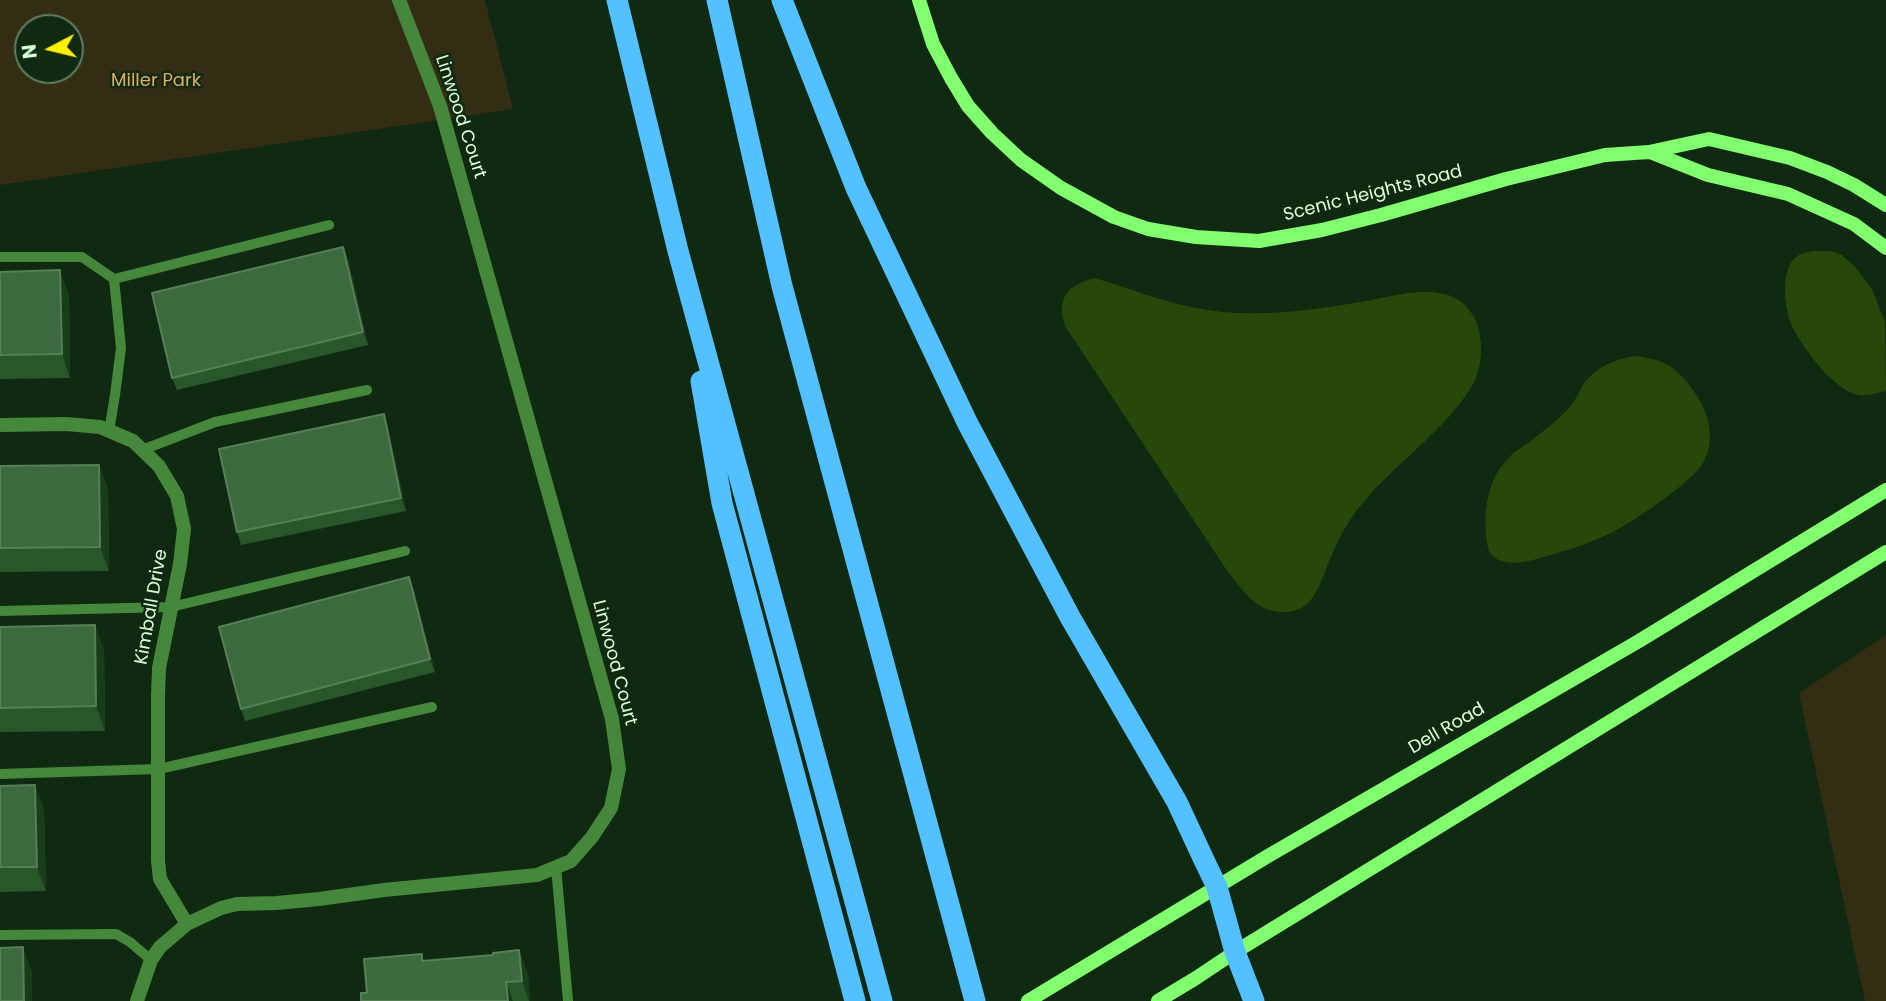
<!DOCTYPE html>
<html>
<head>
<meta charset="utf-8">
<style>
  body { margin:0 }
  #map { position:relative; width:1886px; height:1001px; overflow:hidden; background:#102911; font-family:Poppins,sans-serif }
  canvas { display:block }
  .north { position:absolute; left:14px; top:14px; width:70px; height:70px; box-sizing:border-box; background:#102911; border:2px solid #617f61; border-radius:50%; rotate:263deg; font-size:19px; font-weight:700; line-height:28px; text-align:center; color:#daffd8 }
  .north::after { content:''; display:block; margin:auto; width:24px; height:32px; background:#fef005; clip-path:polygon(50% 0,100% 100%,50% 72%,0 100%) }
</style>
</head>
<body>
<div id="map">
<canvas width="1886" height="1001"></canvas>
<div class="north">N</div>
</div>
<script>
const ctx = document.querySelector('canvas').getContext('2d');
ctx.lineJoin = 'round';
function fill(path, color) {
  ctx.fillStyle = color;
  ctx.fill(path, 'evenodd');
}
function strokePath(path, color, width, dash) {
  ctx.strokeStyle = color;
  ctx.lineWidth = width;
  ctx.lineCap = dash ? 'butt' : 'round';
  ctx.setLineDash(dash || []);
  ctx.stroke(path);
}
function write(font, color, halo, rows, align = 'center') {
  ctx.font = font + ' Poppins,sans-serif';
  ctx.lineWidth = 5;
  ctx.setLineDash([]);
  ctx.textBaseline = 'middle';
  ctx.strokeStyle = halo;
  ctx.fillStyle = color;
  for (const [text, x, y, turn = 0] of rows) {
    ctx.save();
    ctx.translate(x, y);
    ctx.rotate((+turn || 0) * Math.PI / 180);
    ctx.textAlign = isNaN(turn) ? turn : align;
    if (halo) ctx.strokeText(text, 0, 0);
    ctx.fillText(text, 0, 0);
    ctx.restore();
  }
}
const green = new Path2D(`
  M 0,0 L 485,0 L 513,109 L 0,185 ZM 28,28 L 70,28 L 70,70 L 28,70 Z
  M 1886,635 L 1886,1001 L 1865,1001 L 1799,693 Z`);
const water = new Path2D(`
  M 1831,251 L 1842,255 L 1856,268 L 1872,289 L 1885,322 L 1886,390 C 1879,393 1868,396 1859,395 C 1834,391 1802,347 1792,326 C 1784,308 1779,266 1799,255 C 1808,250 1821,251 1831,251 Z
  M 1095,278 C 1137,291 1179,308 1223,312 C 1268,316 1315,310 1360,302 C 1385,298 1414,289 1439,293 C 1452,295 1462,300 1470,311 C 1486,332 1484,370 1469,391 C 1436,440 1383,471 1350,520 C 1343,531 1336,544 1331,557 C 1322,576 1317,606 1293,611 C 1260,618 1243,591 1226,569 L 1065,326 C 1056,297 1068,285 1095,278 Z
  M 1635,356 C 1666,360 1677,367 1695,393 C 1709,412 1716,441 1703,463 C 1692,482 1632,523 1611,533 C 1594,541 1575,548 1557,553 C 1539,558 1512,569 1495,558 C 1487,553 1487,542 1486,534 C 1484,508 1488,480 1507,460 C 1512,453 1521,448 1528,443 C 1541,433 1556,422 1568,409 C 1575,402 1579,391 1585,382 C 1598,366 1616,359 1635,356 Z`);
const lane = new Path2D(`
  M 0,257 L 82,257 L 114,279 L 329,225
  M 109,431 L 115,395 L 121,348 L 114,279
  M 142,450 L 215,422 L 367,390
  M 0,611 L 171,607 L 405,551
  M 0,774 L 159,769 L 432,707
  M 556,867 L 568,1001
  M 0,935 L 116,934 L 130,942 L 151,960`);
const street = new Path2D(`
  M 0,425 L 66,424 L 100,427 L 133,441 L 159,466 L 177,496 L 184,529 L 180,564 L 159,668 L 158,696 L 158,861 L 160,879 L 187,924
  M 137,1001 L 151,960 L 160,947 L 187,924 L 221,908 L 237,904 L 277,903 L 319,899 L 384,890 L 537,875 L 571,861 L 592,837 L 611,808 L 619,769 L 612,719 L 440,106 L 399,0`);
const secondary = new Path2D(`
  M 919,0 L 933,44 L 951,78 L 968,106 L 992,133 L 1021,160 L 1061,188 L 1114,217 L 1148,229 L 1196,237 L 1259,241 L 1322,230 L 1381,215 L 1506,179 L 1605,155 L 1649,152 L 1709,139 L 1790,158 L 1827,172 L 1854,185 L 1886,205
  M 1650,152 L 1708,175 L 1788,194 L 1854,224 L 1886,248
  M 1028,1001 L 1268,856 L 1639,641 L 1886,490
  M 1158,1001 L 1196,978 L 1235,952 L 1886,552`);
const highway = new Path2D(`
  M 617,0 L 678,251 L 882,1001
  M 717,0 L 782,286 L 975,1001
  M 782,0 L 856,188 L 967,422 L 1070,617 L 1177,802 L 1204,860 L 1217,887 L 1235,952 L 1254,1001
  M 701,381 L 722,503 L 855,1001`);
const wall = new Path2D(`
  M 348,259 L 368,345 L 177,390 L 172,378 Z
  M 0,272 L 69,295 L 70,378 L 0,379 Z
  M 388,427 L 406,511 L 241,545 L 237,532 Z
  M 99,465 L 108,489 L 109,571 L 0,572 L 0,466 Z
  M 409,577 L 414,590 L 435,672 L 245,721 L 241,709 Z
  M 0,627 L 104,649 L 105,731 L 0,732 Z
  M 0,786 L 44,809 L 46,891 L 0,892 Z
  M 519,950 L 528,974 L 530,1001 L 361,1001 L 367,993 L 422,954 L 424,961 L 493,955 Z`);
const shadedWall = new Path2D(`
  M 343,247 L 348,259 L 368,345 L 363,332 Z
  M 60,270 L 69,295 L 70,378 L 62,354 Z
  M 384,414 L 388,427 L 406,511 L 401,498 Z
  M 99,465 L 108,489 L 109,571 L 100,547 Z
  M 409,577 L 414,590 L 435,672 L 430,659 Z
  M 95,625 L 104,649 L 105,731 L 96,706 Z
  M 35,785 L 44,809 L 46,891 L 37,867 Z
  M 23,947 L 32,971 L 32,1001 L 24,1001 Z
  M 519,950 L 528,974 L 530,1001 L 529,1001 L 522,981 Z
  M 506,982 L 513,1001 L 508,1001 Z`);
const building = new Path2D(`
  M 343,247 L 363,332 L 172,378 L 152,293 Z
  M 60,270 L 62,354 L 0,355 L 0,272 Z
  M 384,414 L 401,498 L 237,532 L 219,449 Z
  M 99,465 L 100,547 L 0,548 L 0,466 Z
  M 409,577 L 430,659 L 241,709 L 219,627 Z
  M 95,625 L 96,706 L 0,708 L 0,627 Z
  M 35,785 L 37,867 L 0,867 L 0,786 Z
  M 23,947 L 24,1001 L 0,1001 L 0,948 Z
  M 519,950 L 522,981 L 506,982 L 508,1001 L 361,1001 L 361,993 L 367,993 L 364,959 L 422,954 L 422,961 L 493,955 L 493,953 Z`);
const parkNames = [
  ["Miller Park",156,81]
];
const streetNames = [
  ["Linwood Court",460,117,72],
  ["Scenic Heights Road",1373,194,-14],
  ["Kimball Drive",152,607,-80],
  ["Linwood Court",614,663,75],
  ["Dell Road",1447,729,-30]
];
fill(green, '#332d13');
fill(water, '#2a470b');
strokePath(lane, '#45883b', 10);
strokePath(street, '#45883b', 14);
strokePath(secondary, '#82ff6f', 14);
strokePath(highway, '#53c1ff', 21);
fill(wall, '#29572b');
fill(shadedWall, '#173d19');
fill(building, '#3c693e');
strokePath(building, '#558056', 2);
write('18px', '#e0ad63', '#102911', parkNames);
write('18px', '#daffd8', '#102911', streetNames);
</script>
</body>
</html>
